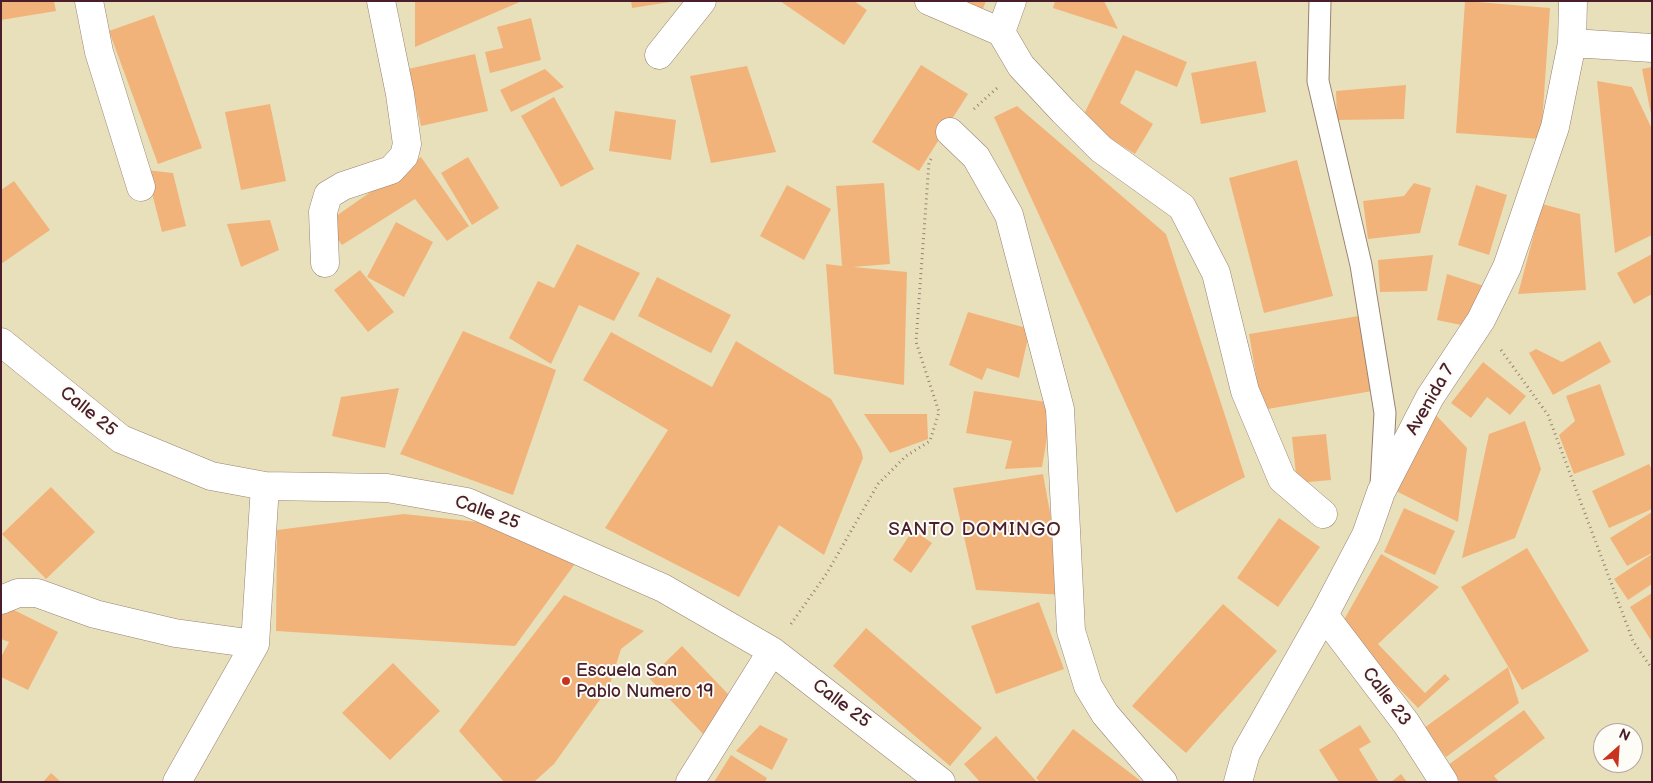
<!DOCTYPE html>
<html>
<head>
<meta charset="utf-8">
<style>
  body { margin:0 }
  #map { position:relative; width:1653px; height:783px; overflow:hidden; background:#e8e0bb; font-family:"Balsamiq Sans",sans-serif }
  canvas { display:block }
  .frame { position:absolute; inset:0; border:2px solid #4a1f2b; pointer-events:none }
  .north { position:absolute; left:1593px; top:723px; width:50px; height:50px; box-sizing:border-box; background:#fdfcf7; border:1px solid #b5a4a5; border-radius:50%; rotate:26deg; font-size:14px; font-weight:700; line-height:20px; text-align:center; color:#4a1f2b }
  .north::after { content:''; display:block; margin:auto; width:18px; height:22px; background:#c8321e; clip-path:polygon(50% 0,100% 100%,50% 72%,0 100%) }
</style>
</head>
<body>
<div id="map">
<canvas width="1653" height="783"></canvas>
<div class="frame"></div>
<div class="north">N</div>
</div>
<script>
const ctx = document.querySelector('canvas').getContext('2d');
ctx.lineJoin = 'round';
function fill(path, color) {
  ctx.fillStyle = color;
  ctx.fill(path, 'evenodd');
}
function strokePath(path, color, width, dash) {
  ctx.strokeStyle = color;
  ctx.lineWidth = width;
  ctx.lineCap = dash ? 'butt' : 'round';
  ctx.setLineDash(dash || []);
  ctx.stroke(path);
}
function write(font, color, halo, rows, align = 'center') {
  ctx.font = font + ' "Balsamiq Sans",sans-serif';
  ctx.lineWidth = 4;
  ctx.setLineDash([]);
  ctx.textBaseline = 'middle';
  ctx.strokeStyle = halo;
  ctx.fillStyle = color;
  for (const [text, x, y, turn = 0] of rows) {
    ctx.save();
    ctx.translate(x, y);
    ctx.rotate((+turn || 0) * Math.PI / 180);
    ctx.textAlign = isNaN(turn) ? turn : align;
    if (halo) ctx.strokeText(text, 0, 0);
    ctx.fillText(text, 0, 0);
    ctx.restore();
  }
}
const building = new Path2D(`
  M 1,1 L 54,1 L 56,11 L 1,20 Z
  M 415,1 L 522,1 L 415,47 Z
  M 631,1 L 670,1 L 670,2 L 632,8 Z
  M 780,1 L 854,1 L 867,10 L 844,45 Z
  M 950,1 L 986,1 L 980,16 Z
  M 1055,1 L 1104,1 L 1118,29 L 1053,8 Z
  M 1465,1 L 1550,8 L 1541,139 L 1456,133 Z
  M 154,15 L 202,148 L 158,164 L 109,31 Z
  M 531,18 L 541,60 L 490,73 L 485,52 L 503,48 L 497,27 Z
  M 1123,35 L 1187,62 L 1177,87 L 1136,70 L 1120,103 L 1153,124 L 1135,154 L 1081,120 Z
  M 475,54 L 488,111 L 421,126 L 408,69 Z
  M 1256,61 L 1266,112 L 1201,124 L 1191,73 Z
  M 921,65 L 968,94 L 919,171 L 872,142 Z
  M 747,66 L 776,152 L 711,163 L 690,76 Z
  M 1652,67 L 1652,114 L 1651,114 L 1642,69 Z
  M 545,69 L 564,87 L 511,112 L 500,90 Z
  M 1597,81 L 1632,87 L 1652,129 L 1652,235 L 1615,253 Z
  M 1406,85 L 1404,119 L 1337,120 L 1336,91 Z
  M 554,97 L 594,169 L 561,187 L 521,116 Z
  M 270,104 L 286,181 L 241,190 L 225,112 Z
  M 1017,106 L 1166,234 L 1245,477 L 1176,513 L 994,117 Z
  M 615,111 L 676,120 L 671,160 L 609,151 Z
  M 421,157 L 469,226 L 447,241 L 415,199 L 342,245 L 326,223 Z
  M 468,157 L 499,208 L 472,225 L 441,173 Z
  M 1297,160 L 1333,296 L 1264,313 L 1229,178 Z
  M 146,170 L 173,173 L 186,226 L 162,232 Z
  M 14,181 L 50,230 L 1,264 L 1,190 Z
  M 884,183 L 890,264 L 853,267 L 907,272 L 904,385 L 834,374 L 826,264 L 842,266 L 836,186 Z
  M 1414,183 L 1431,188 L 1420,233 L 1368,239 L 1363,201 L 1404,196 Z
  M 787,185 L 831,209 L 804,260 L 760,236 Z
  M 1476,185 L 1507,195 L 1489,255 L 1458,245 Z
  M 1542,204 L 1580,214 L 1586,290 L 1518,294 Z
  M 270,220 L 279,250 L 241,267 L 227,224 Z
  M 396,222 L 433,242 L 404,297 L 367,277 Z
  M 577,244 L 640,273 L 614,321 L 579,305 L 551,364 L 509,338 L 538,281 L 554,288 Z
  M 1652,254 L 1652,294 L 1634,304 L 1617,273 Z
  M 1433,255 L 1427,291 L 1380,292 L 1378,260 Z
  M 360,270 L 394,312 L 368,332 L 334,290 Z
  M 1447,274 L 1484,286 L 1471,327 L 1437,320 Z
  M 657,277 L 731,315 L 711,353 L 638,316 Z
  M 968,312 L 1030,329 L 1019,378 L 987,368 L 982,380 L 949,365 Z
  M 1365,315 L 1378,390 L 1262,410 L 1249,334 Z
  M 463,331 L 556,370 L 513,495 L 400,454 Z
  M 611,332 L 712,387 L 736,341 L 831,399 L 861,450 L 863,458 L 824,555 L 779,525 L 739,597 L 605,528 L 668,430 L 583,380 Z
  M 1600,341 L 1611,362 L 1553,395 L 1529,353 L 1536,349 L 1562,362 Z
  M 1483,362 L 1526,396 L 1510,415 L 1487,397 L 1471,418 L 1451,403 Z
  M 1600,384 L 1625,455 L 1574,474 L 1559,435 L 1575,421 L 1566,396 Z
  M 399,388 L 385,448 L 332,436 L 341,397 Z
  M 974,391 L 1053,403 L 1042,467 L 1005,469 L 1012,441 L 966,433 Z
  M 1434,413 L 1467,448 L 1458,522 L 1396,491 Z
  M 864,414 L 927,414 L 928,439 L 890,453 Z
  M 1525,421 L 1541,469 L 1515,538 L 1462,558 L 1489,434 Z
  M 1326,434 L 1331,480 L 1297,483 L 1292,437 Z
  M 1649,464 L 1652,470 L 1652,509 L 1609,528 L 1592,491 Z
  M 1043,474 L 1065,595 L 976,590 L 953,488 Z
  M 51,487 L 95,532 L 46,579 L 2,534 Z
  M 1404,508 L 1455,531 L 1435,575 L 1384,552 Z
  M 1652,512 L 1652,553 L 1627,566 L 1610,538 Z
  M 404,514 L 478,522 L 577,561 L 515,646 L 276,631 L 277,530 Z
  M 1279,518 L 1320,547 L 1278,607 L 1237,578 Z
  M 913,530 L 932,543 L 911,573 L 893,560 Z
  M 1527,548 L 1589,651 L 1522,690 L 1461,587 Z
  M 1381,554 L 1439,587 L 1378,644 L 1425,693 L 1445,674 L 1450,679 L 1418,708 L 1340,627 Z
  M 1652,554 L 1652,584 L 1628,600 L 1614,579 Z
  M 1652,593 L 1652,642 L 1630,607 Z
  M 564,595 L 644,631 L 621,649 L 609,687 L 554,764 L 534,782 L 504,782 L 459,731 Z
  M 1039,602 L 1064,669 L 996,694 L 971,626 Z
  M 1223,604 L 1277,651 L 1186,753 L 1132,706 Z
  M 4,605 L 58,632 L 28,690 L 1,677 L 1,657 L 9,642 L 1,639 L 1,610 Z
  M 866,628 L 982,728 L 950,766 L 833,666 Z
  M 682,646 L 729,695 L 706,737 L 649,678 Z
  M 393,663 L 440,711 L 390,760 L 342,713 Z
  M 1508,667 L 1519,703 L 1446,757 L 1424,728 Z
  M 1524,710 L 1545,738 L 1494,776 L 1499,782 L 1460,782 L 1448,765 Z
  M 760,725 L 788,739 L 772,770 L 736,751 Z
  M 1360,725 L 1371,742 L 1359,749 L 1379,782 L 1339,782 L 1319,750 Z
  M 1073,729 L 1142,782 L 1040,782 L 1036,778 Z
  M 996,736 L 1037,782 L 980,782 L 964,764 Z
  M 731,755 L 767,778 L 765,782 L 714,782 Z
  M 51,773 L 61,782 L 43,782 Z
  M 1401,774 L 1407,782 L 1391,782 Z`);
const path = new Path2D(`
  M 974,109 L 997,88
  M 1501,350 L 1548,415 L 1633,641 L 1652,669
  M 791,624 L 827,573 L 878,484 L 906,456 L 930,441 L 939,412 L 916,342 L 929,162 L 931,159`);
const pedestrian = new Path2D(`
  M 1320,1 L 1318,81 L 1361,265 L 1385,413 L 1381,486`);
const minor = new Path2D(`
  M 89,1 L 99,52 L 141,187
  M 929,1 L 1001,32 L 1021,66 L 1063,111 L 1101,149 L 1182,207 L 1216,273 L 1245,391 L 1282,479 L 1323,514
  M 1001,32 L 1012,1
  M 1572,43 L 1652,48
  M 659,55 L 702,1
  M 950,132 L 976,157 L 1009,215 L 1060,409 L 1071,631 L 1088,686 L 1105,714 L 1163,782
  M 325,263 L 323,212 L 328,195 L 343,186 L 391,170 L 404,156 L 407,144 L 400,94 L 381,1
  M 1,342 L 121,439 L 211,476 L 265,486 L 387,488 L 467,502 L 663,588 L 772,651 L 941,782
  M 1,600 L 18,593 L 37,593 L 95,614 L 175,633 L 255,644
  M 1324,615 L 1406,723 L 1444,782
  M 177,782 L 255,644 L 265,486
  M 690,782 L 772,651
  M 1238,782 L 1246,753 L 1324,615 L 1366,535 L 1381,492 L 1430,397 L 1481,320 L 1507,267 L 1555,127 L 1572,43 L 1573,1`);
const markers = [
  [566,681,5,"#c8321e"]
];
const streetNames = [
  ["Avenida 7",1431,400,-60],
  ["Calle 25",88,412,39],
  ["Calle 25",487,513,20],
  ["Calle 23",1386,697,53],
  ["Calle 25",841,704,37]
];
const poiNames = [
  ["Escuela San",576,671],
  ["Pablo Numero 19",576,692]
];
const neighbourhoodNames = [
  ["SANTO DOMINGO",975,530]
];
fill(building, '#f2b37a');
strokePath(pedestrian, '#998073', 23);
strokePath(minor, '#998073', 29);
strokePath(path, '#998073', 3, [1, 4]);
strokePath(pedestrian, '#fff', 21);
strokePath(minor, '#fff', 28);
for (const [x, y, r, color] of markers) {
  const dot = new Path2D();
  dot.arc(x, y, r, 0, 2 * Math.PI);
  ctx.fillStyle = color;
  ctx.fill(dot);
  strokePath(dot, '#fdfcf7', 2);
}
write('18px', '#4a1f2b', '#fdfcf7', streetNames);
write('18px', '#4a1f2b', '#fdfcf7', poiNames, 'left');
ctx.letterSpacing = '1px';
write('19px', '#4a1f2b', '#fdfcf7', neighbourhoodNames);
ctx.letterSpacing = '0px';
</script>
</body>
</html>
